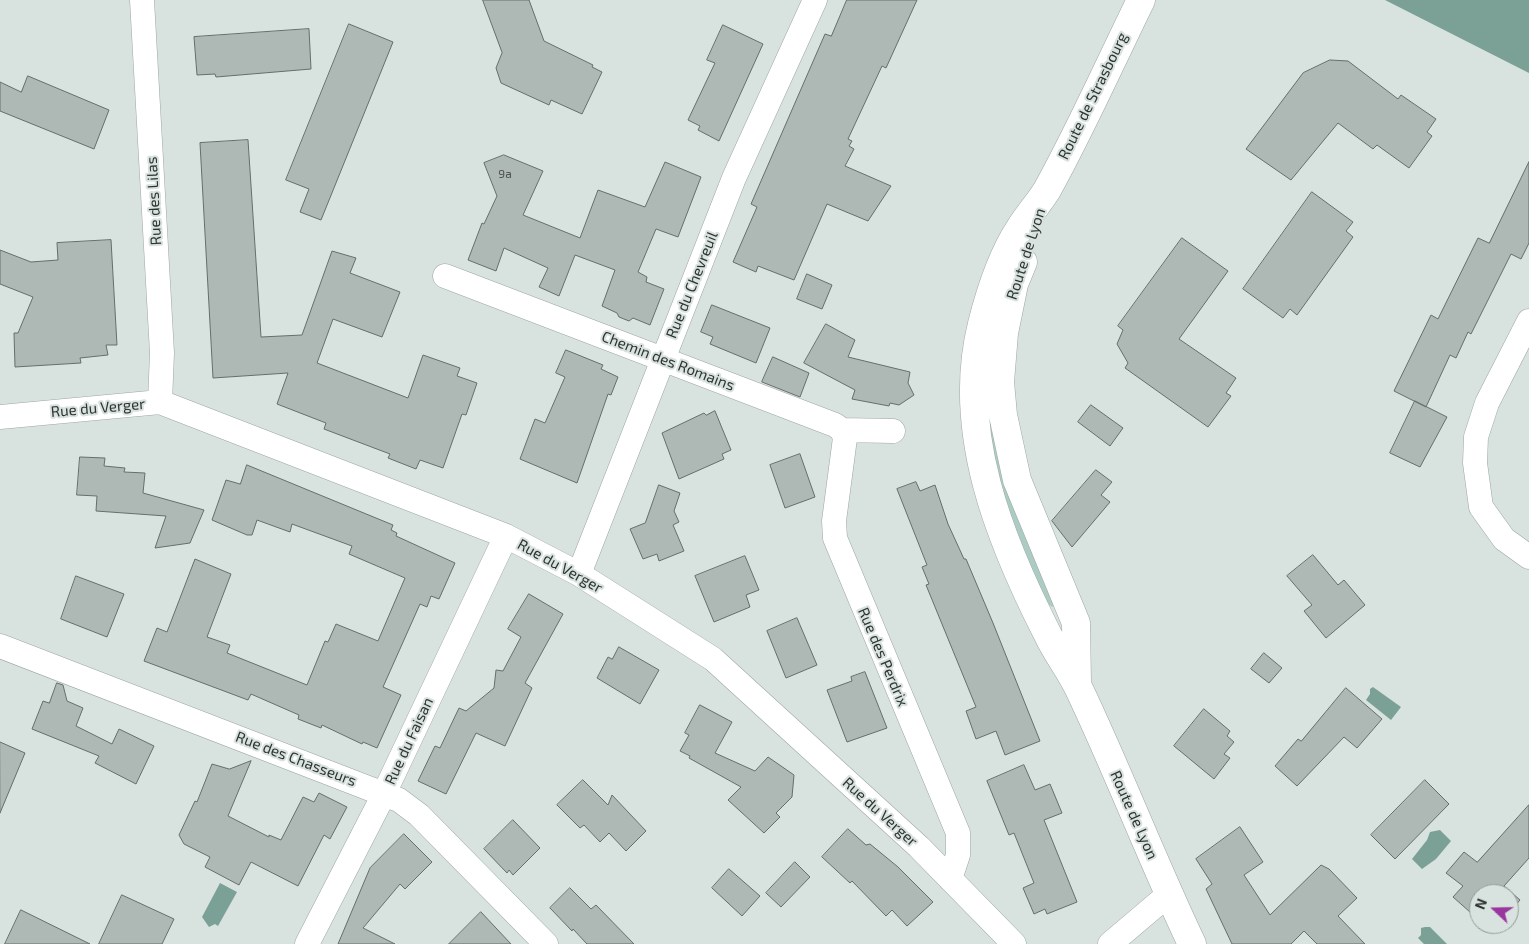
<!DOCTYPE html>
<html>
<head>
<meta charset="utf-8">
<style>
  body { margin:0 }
  #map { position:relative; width:1529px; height:944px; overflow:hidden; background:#d8e2df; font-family:"Exo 2",sans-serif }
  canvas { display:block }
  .north { position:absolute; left:1469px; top:884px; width:50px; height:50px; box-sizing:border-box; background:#d8e2df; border:1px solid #949c9a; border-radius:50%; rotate:291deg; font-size:14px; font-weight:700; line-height:20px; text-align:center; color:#2f3332 }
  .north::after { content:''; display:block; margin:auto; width:18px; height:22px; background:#9a379e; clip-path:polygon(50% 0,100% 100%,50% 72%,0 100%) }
</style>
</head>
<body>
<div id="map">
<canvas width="1529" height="944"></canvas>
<div class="north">N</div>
</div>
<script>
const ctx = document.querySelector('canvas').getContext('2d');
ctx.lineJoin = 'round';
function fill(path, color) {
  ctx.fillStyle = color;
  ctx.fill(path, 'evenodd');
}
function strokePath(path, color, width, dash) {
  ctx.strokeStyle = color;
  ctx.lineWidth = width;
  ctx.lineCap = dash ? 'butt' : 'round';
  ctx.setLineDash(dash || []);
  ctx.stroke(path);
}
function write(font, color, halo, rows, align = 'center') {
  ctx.font = font + ' "Exo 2",sans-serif';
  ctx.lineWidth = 4;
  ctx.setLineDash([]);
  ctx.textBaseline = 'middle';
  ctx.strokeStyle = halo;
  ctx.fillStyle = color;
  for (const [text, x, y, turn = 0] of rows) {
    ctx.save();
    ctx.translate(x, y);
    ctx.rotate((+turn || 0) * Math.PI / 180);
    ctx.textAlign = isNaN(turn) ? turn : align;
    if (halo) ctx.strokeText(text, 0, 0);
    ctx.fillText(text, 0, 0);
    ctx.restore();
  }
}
const green = new Path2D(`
  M 993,320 L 993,360 L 1056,604 L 1052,607 L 1045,601 L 1010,534 L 985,427 Z`);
const water = new Path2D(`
  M 1385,0 L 1529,0 L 1529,73 L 1527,72 Z
  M 1373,687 L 1401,707 L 1391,720 L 1366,700 L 1370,694 L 1370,689 Z
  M 1440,830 L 1451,841 L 1436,859 L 1422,869 L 1412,859 L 1427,840 L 1430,832 Z
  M 220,883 L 237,892 L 218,926 L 215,924 L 209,927 L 202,917 Z
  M 1425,927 L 1430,927 L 1447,944 L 1424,944 L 1418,938 L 1421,935 L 1421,928 Z`);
const building = new Path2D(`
  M 483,0 L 529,0 L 544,41 L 593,65 L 592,67 L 602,72 L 582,114 L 551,100 L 549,105 L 501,83 L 496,68 L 502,53 Z
  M 847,0 L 917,0 L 886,68 L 882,66 L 848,139 L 852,141 L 849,146 L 854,149 L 845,166 L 891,186 L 868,221 L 827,204 L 794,280 L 758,266 L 756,272 L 733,262 L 757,207 L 751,204 L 825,34 L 831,36 Z
  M 349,24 L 393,42 L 321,220 L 300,212 L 309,189 L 286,180 Z
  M 723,25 L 763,44 L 719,141 L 698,130 L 700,126 L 688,120 L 715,63 L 707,60 Z
  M 309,29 L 311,69 L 216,77 L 215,74 L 197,75 L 194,37 Z
  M 1330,60 L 1348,61 L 1398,99 L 1401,95 L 1436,119 L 1427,132 L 1432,136 L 1409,168 L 1377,145 L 1373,149 L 1338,123 L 1291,180 L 1246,149 L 1303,73 Z
  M 28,76 L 109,110 L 94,149 L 0,111 L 0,82 L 21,92 Z
  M 248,140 L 261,337 L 302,335 L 332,251 L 356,258 L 350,273 L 400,292 L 382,337 L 333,319 L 317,363 L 408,398 L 423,355 L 460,368 L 457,376 L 477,383 L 466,415 L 462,414 L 443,468 L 420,460 L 416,469 L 388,458 L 390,454 L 324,429 L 326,423 L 277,404 L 288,373 L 213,378 L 200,143 Z
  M 504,155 L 543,171 L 523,215 L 580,238 L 598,190 L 645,207 L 665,162 L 701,177 L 678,237 L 656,229 L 638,272 L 647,277 L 646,282 L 664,289 L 650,325 L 633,318 L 629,321 L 619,317 L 617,313 L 602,306 L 615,270 L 575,255 L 559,296 L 539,287 L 548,268 L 504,248 L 496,271 L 468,260 L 482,223 L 484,224 L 497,196 L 484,163 Z
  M 1529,162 L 1529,243 L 1521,259 L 1511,254 L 1471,334 L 1468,332 L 1456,358 L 1450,355 L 1426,407 L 1394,391 L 1431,315 L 1438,319 L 1478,238 L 1489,243 Z
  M 1312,192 L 1353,222 L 1346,231 L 1353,237 L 1297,315 L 1290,309 L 1283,318 L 1243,289 Z
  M 1182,238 L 1228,271 L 1179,339 L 1236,378 L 1226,393 L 1231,396 L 1208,427 L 1125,368 L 1128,363 L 1117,344 L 1123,330 L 1118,326 Z
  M 111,240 L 117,345 L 106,345 L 108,355 L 80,358 L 81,363 L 15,367 L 14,333 L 18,333 L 33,297 L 0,284 L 0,250 L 31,262 L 58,260 L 57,243 Z
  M 807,274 L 832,285 L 822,309 L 797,299 Z
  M 712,305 L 770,328 L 756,363 L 710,344 L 713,337 L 701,332 Z
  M 826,324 L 855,340 L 848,357 L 910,372 L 908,383 L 914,395 L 899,405 L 890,403 L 889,406 L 852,399 L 855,390 L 804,363 Z
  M 566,350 L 603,365 L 601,369 L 618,377 L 611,395 L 608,394 L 577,483 L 520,459 L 535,419 L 545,423 L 565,377 L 556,373 Z
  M 773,357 L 809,373 L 800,397 L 762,382 Z
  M 1415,401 L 1447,417 L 1420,467 L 1390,453 Z
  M 1091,405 L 1123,428 L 1110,446 L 1078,422 Z
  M 715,411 L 731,450 L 722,454 L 724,459 L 679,479 L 662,433 L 704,413 L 706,415 Z
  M 800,454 L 815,497 L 785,508 L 770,465 Z
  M 80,457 L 105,458 L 104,466 L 125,468 L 124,472 L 145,473 L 143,493 L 204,510 L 190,543 L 155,548 L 166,516 L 96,511 L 97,496 L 77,495 Z
  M 247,465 L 393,525 L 391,530 L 397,533 L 396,536 L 455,563 L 439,599 L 431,596 L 427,607 L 420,604 L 383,687 L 401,695 L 377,748 L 363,742 L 362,744 L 322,725 L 321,728 L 298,719 L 299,715 L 251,694 L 248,700 L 144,661 L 157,628 L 167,632 L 195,559 L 231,574 L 207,637 L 230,645 L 227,653 L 307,685 L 325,641 L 328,642 L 336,624 L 378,641 L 405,578 L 349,554 L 352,546 L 292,524 L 290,532 L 257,520 L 252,535 L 247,535 L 212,520 L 226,480 L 240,484 Z
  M 1096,470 L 1112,482 L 1101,495 L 1110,502 L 1072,547 L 1052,521 Z
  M 916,482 L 920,491 L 935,485 L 948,524 L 964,559 L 966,559 L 993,623 L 1040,741 L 1005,755 L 996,731 L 976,739 L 966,711 L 976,707 L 926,585 L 929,584 L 922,567 L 927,565 L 897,489 Z
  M 659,485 L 680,493 L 674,511 L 679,522 L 673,525 L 684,551 L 659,561 L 657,554 L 643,559 L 630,529 L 645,523 Z
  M 1313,555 L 1338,585 L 1344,580 L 1365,605 L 1326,638 L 1304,611 L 1312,605 L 1287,576 Z
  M 745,556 L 759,590 L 746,595 L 750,607 L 714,622 L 695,576 Z
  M 76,576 L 124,594 L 107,637 L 61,619 Z
  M 529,594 L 563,614 L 525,683 L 532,688 L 505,746 L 476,733 L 446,794 L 418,781 L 435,746 L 440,748 L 459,708 L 466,711 L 494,688 L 496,670 L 503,671 L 521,637 L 508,629 Z
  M 797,618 L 817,665 L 786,678 L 767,631 Z
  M 619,647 L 659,670 L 640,704 L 597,678 L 608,657 L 612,659 Z
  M 1264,653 L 1282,668 L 1269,683 L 1251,669 Z
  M 865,672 L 887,728 L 847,742 L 827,690 L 852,681 L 851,677 Z
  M 57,683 L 63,685 L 67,701 L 83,708 L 76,726 L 112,744 L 119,729 L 154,746 L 136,784 L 95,763 L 99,756 L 32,729 L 43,701 L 49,703 Z
  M 1346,688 L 1382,719 L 1357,748 L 1344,737 L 1297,786 L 1275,766 L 1298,739 L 1301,741 Z
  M 700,705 L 732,722 L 715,753 L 755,771 L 768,757 L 794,775 L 792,797 L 776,813 L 780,817 L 764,833 L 728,800 L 741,787 L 689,758 L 690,756 L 680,751 L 689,735 L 685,733 Z
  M 1204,709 L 1230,731 L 1227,736 L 1234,742 L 1224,754 L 1230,758 L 1214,779 L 1174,746 Z
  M 0,742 L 25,753 L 0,813 Z
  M 251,761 L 228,816 L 269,837 L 269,835 L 281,840 L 303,797 L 314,802 L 319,793 L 347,807 L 330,839 L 324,835 L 298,886 L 251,862 L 239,885 L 205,867 L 210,857 L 184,844 L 179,835 L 195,801 L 197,802 L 212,764 L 229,769 Z
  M 1024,765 L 1035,790 L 1050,784 L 1062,813 L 1044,820 L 1077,902 L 1047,914 L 1045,909 L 1034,914 L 1023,888 L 1034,883 L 1014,833 L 1009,835 L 987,781 Z
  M 583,780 L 608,805 L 612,795 L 646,831 L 626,851 L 609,833 L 600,842 L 584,825 L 580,828 L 557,805 Z
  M 1425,780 L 1449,804 L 1395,859 L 1371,835 Z
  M 1529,805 L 1529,858 L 1504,886 L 1520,900 L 1509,913 L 1509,894 L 1479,894 L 1479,920 L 1453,897 L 1463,886 L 1446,873 L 1464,852 L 1477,862 Z
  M 513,820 L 540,848 L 513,875 L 509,870 L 507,873 L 484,849 Z
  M 1240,827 L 1263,862 L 1244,875 L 1270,915 L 1321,865 L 1329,869 L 1357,898 L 1338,916 L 1365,944 L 1317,944 L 1304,931 L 1291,944 L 1232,944 L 1206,889 L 1212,884 L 1196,859 Z
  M 848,829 L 866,845 L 870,844 L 898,867 L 933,902 L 907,926 L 892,910 L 886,916 L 852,881 L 850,883 L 822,857 Z
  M 404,834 L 432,862 L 405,889 L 400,884 L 363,928 L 395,944 L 338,944 L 370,868 Z
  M 795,862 L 810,877 L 781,907 L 766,893 Z
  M 729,869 L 760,896 L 742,916 L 712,888 Z
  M 570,888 L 591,909 L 596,905 L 634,944 L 587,944 L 573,929 L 572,931 L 550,908 Z
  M 122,895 L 174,919 L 162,944 L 99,944 Z
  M 21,910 L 90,944 L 5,944 Z
  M 481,912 L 511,944 L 449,944 Z`);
const street = new Path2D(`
  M 142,0 L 162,353 L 160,402
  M 445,276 L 835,425 L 842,430 L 893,431
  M 1529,321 L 1487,403 L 1476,437 L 1475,463 L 1481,507 L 1504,539 L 1529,557
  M 0,417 L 160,402 L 506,536 L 579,574 L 713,659 L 919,847 L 1014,944
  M 842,430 L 845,438 L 834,521 L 835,538 L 958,833 L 958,855 L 950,879
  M 579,574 L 734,178 L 815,0
  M 0,646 L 399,800 L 419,815 L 546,944
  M 307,944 L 381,800 L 506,536
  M 1110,944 L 1169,894`);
const secondary = new Path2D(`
  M 1141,0 C 1110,63 1081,129 1047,190 C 1039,203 1028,215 1020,228 C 1002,255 990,292 982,324 C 955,431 1000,541 1048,635 C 1057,654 1070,670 1079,689 C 1119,773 1152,860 1192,944
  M 1023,262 L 1014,284 L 1004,333 L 1000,382 L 1003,415 L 1017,480 L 1076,623 L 1077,683`);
const numberNames = [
  ["9a",505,174]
];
const streetNames = [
  ["Route de Strasbourg",1093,96,-64],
  ["Rue des Lilas",154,201,-93],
  ["Route de Lyon",1026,254,-72],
  ["Rue du Chevreuil",692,285,-68],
  ["Chemin des Romains",668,361,21],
  ["Rue du Verger",98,408,-5],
  ["Rue du Verger",560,566,29],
  ["Rue des Perdrix",883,657,67],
  ["Rue du Faisan",409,741,-65],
  ["Rue des Chasseurs",296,759,21],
  ["Rue du Verger",880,812,42],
  ["Route de Lyon",1134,815,66]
];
fill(green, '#acccc3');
fill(water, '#7ba197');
fill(building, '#aeb8b5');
strokePath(building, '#656e6b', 1);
strokePath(street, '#9da7a4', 25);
strokePath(secondary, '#9da7a4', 29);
strokePath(street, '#fff', 24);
strokePath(secondary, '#fff', 28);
write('12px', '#4f5453', null, numberNames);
write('15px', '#2f3332', '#d8e2df', streetNames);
</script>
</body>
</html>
